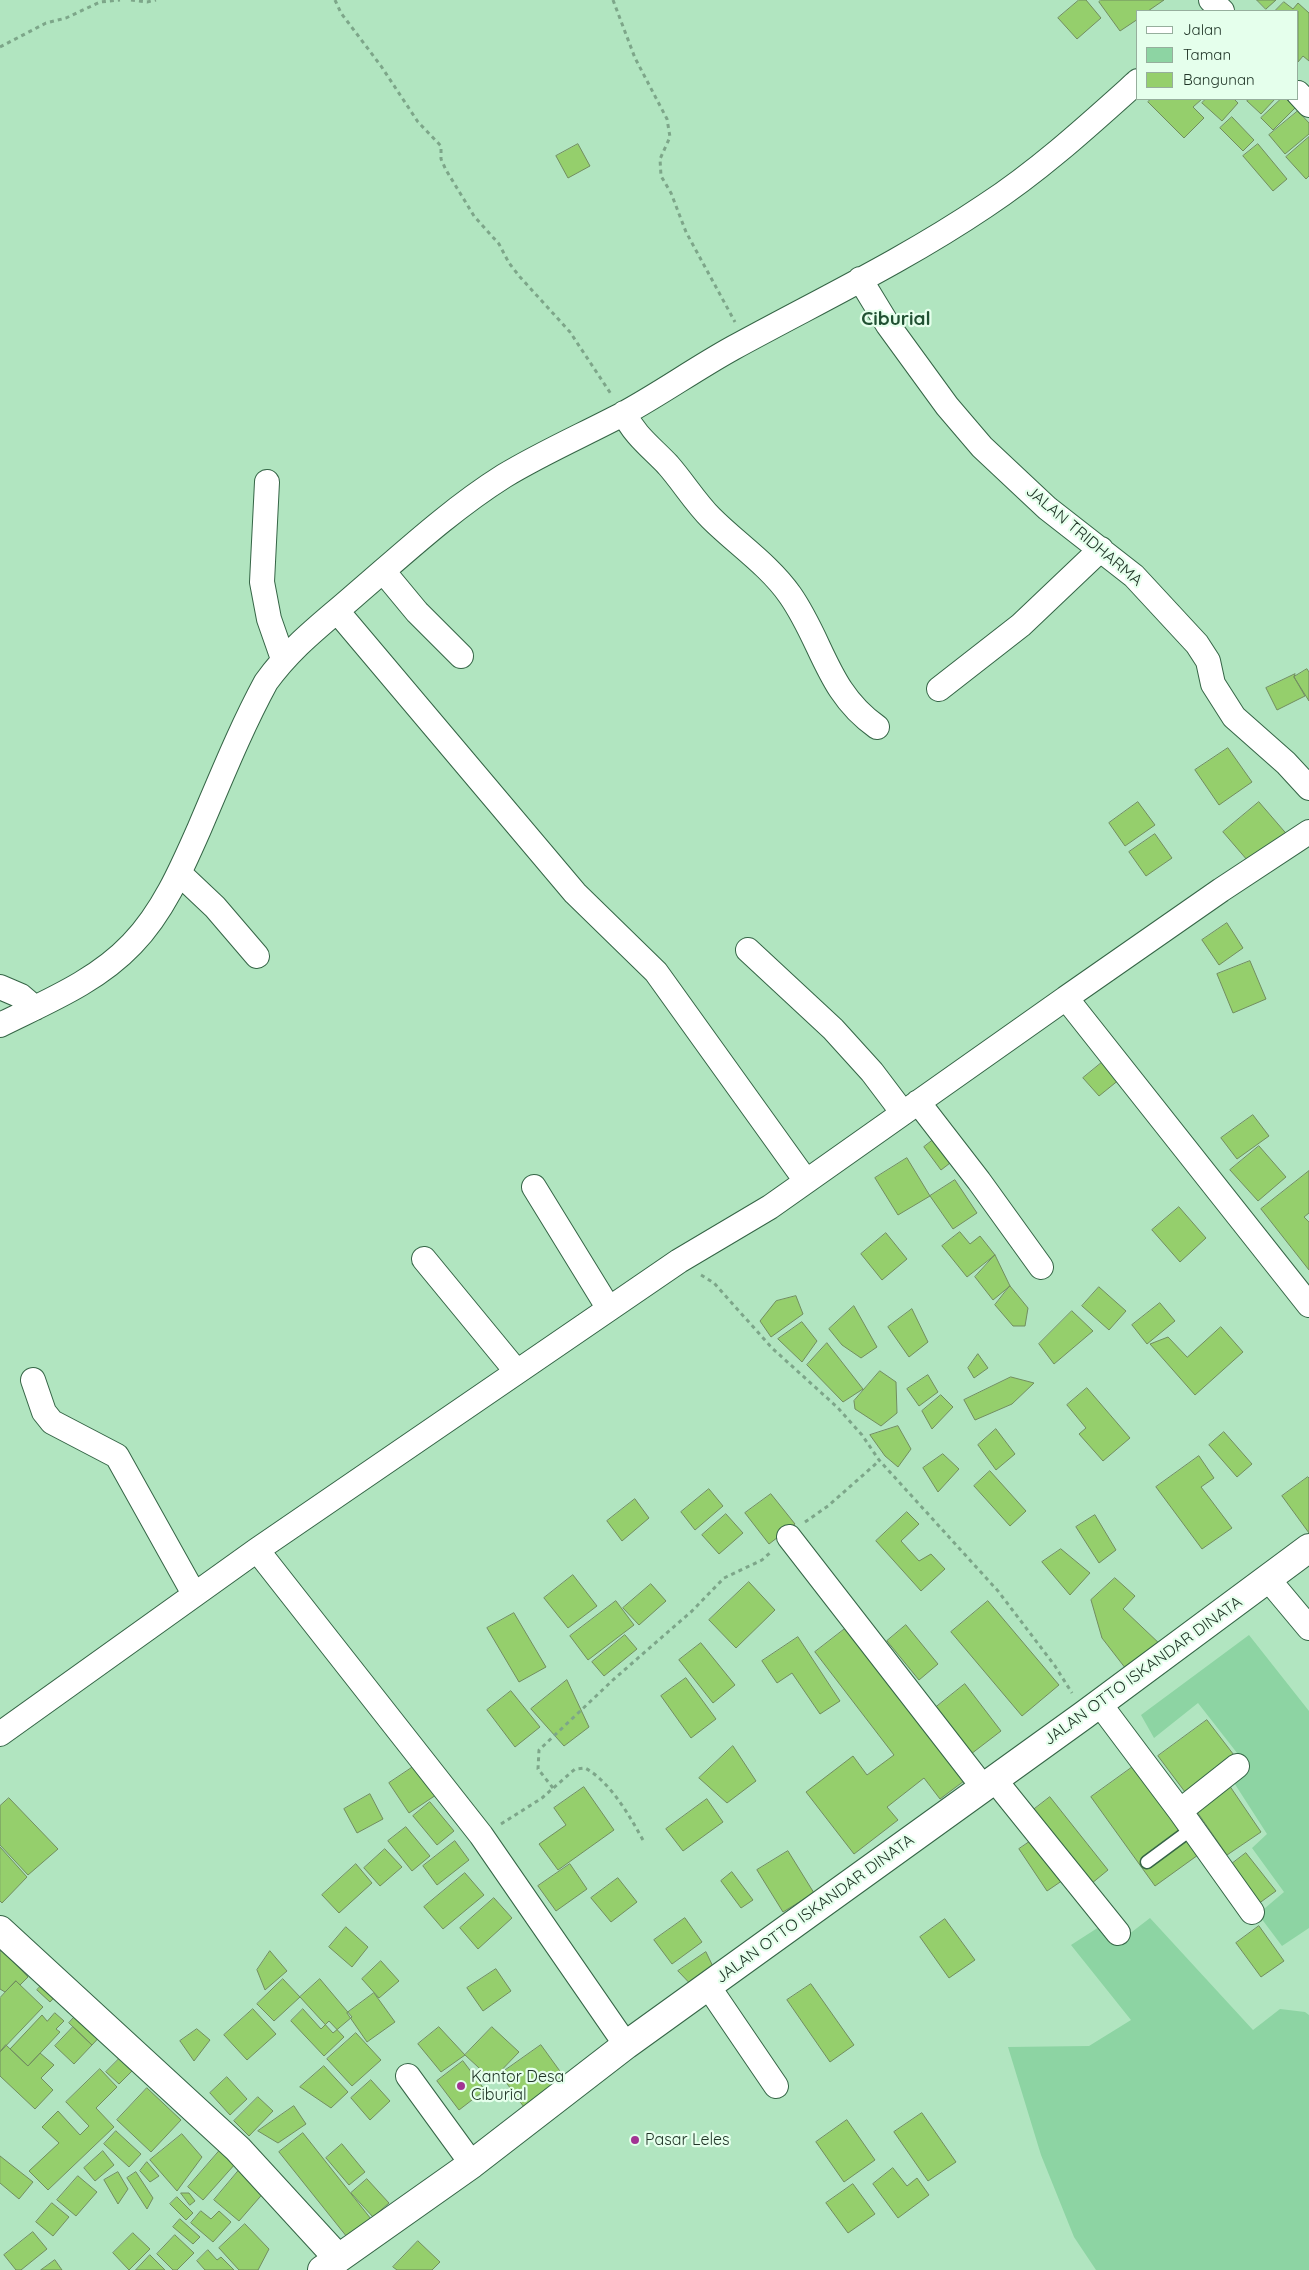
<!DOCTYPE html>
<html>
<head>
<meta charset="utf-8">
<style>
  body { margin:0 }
  #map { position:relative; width:1309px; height:2270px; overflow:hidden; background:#b1e5c0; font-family:Quicksand,sans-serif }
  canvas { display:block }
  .legend { position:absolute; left:1136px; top:10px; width:162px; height:90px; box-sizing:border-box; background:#e5ffec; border:1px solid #96ae9d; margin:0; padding:6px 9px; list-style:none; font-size:15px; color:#203527 }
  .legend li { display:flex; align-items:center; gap:10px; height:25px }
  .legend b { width:25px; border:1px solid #96ae9d }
</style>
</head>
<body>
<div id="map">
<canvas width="1309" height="2270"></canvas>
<ul class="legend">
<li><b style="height:6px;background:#fff"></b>Jalan</li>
<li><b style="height:14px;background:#8dd4a3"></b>Taman</li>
<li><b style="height:14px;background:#95cf6c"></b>Bangunan</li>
</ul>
</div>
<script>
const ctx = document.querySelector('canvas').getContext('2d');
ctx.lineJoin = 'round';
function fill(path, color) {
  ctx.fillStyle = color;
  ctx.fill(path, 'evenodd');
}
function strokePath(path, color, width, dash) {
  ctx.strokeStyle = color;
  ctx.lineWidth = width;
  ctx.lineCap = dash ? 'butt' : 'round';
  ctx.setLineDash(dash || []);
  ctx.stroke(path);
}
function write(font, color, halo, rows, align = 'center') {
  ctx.font = font + ' Quicksand,sans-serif';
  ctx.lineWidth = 4.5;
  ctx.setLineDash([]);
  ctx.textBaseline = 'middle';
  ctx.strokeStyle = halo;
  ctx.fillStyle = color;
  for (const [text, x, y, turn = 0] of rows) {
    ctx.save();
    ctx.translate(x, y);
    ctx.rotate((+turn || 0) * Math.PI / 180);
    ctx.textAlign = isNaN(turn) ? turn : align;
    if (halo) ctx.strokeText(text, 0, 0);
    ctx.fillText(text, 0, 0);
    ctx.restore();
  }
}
const green = new Path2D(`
  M 1249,1635 L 1309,1711 L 1309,1928 L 1282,1946 L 1258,1914 L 1284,1892 L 1252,1848 L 1267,1834 L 1231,1778 L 1248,1767 L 1198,1703 L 1154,1738 L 1141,1715 Z
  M 1113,1918 L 1124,1938 L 1150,1918 L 1253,2030 L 1280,2009 L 1305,2012 L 1309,2015 L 1309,2270 L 1096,2270 L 1074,2237 L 1041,2155 L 1008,2047 L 1089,2046 L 1131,2020 L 1071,1945 Z`);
const building = new Path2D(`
  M 1079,0 L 1086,0 L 1101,18 L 1077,39 L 1058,18 Z
  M 1101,0 L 1164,0 L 1148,11 L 1138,11 L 1138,19 L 1120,31 L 1099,2 Z
  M 1257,0 L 1276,0 L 1266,9 Z
  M 1284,2 L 1293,9 L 1298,3 L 1309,13 L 1309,61 L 1303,56 L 1298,62 L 1298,11 L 1275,11 Z
  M 1151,99 L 1202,99 L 1193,107 L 1204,118 L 1184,138 L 1148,102 Z
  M 1206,99 L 1234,99 L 1238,103 L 1222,121 L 1202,103 Z
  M 1250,99 L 1275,99 L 1261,114 L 1247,101 Z
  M 1281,99 L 1286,99 L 1295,108 L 1273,130 L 1261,118 Z
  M 1298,111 L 1309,123 L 1309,134 L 1285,154 L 1269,135 Z
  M 1232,117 L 1254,140 L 1243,151 L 1220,128 Z
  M 1309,137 L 1309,176 L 1306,179 L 1286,157 Z
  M 578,144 L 590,166 L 568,178 L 556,156 Z
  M 1258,144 L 1287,179 L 1273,191 L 1243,156 Z
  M 1307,669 L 1309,672 L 1309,701 L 1294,677 Z
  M 1295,674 L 1294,677 L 1305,696 L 1277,710 L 1266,688 Z
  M 1228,748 L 1252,782 L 1219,805 L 1195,770 Z
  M 1138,802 L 1155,825 L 1125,846 L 1109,823 Z
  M 1259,802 L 1290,838 L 1254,868 L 1223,832 Z
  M 1155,834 L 1172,858 L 1146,876 L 1129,852 Z
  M 1227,923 L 1243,948 L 1219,965 L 1202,940 Z
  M 1250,961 L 1266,999 L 1233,1013 L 1217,974 Z
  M 1105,1060 L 1120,1079 L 1099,1096 L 1083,1078 Z
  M 1253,1115 L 1269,1136 L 1237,1159 L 1221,1138 Z
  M 937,1137 L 954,1160 L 941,1170 L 924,1147 Z
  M 1259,1146 L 1286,1177 L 1258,1201 L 1230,1170 Z
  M 907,1158 L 930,1196 L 898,1215 L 875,1178 Z
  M 1309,1171 L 1309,1213 L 1304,1217 L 1309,1222 L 1309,1270 L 1261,1209 Z
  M 955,1180 L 977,1213 L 953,1229 L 930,1196 Z
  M 1179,1207 L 1206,1238 L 1180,1262 L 1152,1230 Z
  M 960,1232 L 970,1244 L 980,1236 L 995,1255 L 967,1277 L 942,1246 Z
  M 886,1233 L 907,1259 L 882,1280 L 861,1254 Z
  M 995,1255 L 1010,1286 L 993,1300 L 975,1277 Z
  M 1010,1286 L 1028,1308 L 1025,1326 L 1013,1326 L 995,1305 Z
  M 1099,1287 L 1126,1311 L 1109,1330 L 1082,1306 Z
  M 796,1296 L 803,1314 L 771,1337 L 760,1321 L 776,1301 Z
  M 1160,1303 L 1175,1321 L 1147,1344 L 1132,1325 Z
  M 854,1306 L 877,1347 L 861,1358 L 842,1345 L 829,1329 Z
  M 912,1309 L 928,1342 L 909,1357 L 888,1327 Z
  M 1072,1311 L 1093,1331 L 1054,1364 L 1039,1344 Z
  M 802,1322 L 817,1341 L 802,1362 L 778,1339 Z
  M 1221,1327 L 1243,1352 L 1195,1395 L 1150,1344 L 1168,1337 L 1187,1357 Z
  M 827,1343 L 863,1389 L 843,1402 L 807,1365 Z
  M 978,1354 L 988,1368 L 974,1378 L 968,1368 Z
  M 880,1371 L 896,1382 L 897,1413 L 881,1426 L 855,1409 L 854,1401 Z
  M 928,1375 L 938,1392 L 919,1406 L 907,1389 Z
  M 1011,1377 L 1034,1383 L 1012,1404 L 975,1420 L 964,1400 Z
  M 1087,1388 L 1130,1438 L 1103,1461 L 1079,1434 L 1086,1428 L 1067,1405 Z
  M 941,1395 L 953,1407 L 932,1429 L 922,1411 Z
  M 898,1426 L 911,1449 L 898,1467 L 885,1456 L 870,1435 Z
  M 996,1429 L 1015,1454 L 996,1470 L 978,1445 Z
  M 1224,1432 L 1252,1464 L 1237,1477 L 1209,1445 Z
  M 943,1454 L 959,1469 L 938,1492 L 923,1468 Z
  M 1199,1456 L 1214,1478 L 1201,1487 L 1232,1528 L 1202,1549 L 1156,1487 Z
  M 990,1471 L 1026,1511 L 1010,1526 L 974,1486 Z
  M 1308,1477 L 1309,1478 L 1309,1533 L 1282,1496 Z
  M 709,1489 L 723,1506 L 695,1530 L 681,1512 Z
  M 771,1494 L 795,1524 L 769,1544 L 745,1513 Z
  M 635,1499 L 649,1518 L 622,1541 L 607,1521 Z
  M 907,1512 L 919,1524 L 901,1541 L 919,1561 L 931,1554 L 945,1569 L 921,1591 L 876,1541 Z
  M 726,1514 L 743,1533 L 719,1554 L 702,1535 Z
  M 1095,1515 L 1116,1550 L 1099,1563 L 1076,1527 Z
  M 1061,1549 L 1090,1573 L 1070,1595 L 1042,1562 Z
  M 573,1575 L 597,1606 L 568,1628 L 544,1598 Z
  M 1115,1578 L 1135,1596 L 1123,1609 L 1162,1646 L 1133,1678 L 1102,1638 L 1091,1600 Z
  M 749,1582 L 775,1610 L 736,1648 L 709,1620 Z
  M 651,1584 L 666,1601 L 639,1625 L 623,1608 Z
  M 616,1601 L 634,1625 L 588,1660 L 570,1636 Z
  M 988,1601 L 1059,1685 L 1022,1716 L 951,1632 Z
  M 514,1613 L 546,1667 L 519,1682 L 487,1628 Z
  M 906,1625 L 938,1664 L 919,1680 L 887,1641 Z
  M 846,1628 L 964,1781 L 940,1799 L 924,1778 L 887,1807 L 898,1820 L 854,1854 L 806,1792 L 853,1756 L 867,1775 L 894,1755 L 815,1652 Z
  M 625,1635 L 637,1649 L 604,1676 L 592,1662 Z
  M 798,1637 L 840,1701 L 820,1714 L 792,1673 L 777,1683 L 762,1661 Z
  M 701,1643 L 735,1685 L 713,1703 L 679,1660 Z
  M 686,1678 L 716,1719 L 691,1738 L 661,1696 Z
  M 567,1680 L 589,1727 L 564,1746 L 531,1709 Z
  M 965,1684 L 1001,1731 L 971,1754 L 935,1708 Z
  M 511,1691 L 540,1727 L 515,1747 L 487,1710 Z
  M 1207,1720 L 1237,1759 L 1188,1796 L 1158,1756 Z
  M 733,1746 L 756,1781 L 727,1803 L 699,1778 Z
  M 416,1765 L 436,1795 L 409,1813 L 389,1783 Z
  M 1134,1766 L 1198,1855 L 1155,1886 L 1091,1797 Z
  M 1227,1782 L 1261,1832 L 1227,1855 L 1193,1806 Z
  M 584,1787 L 614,1830 L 558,1870 L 539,1844 L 566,1825 L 554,1808 Z
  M 370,1794 L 383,1819 L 357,1833 L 344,1809 Z
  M 1050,1797 L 1108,1870 L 1086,1888 L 1028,1814 Z
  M 9,1798 L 58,1849 L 28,1875 L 0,1845 L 0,1806 Z
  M 707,1799 L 723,1822 L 683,1851 L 666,1829 Z
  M 430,1802 L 454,1831 L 437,1845 L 413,1816 Z
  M 406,1827 L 430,1856 L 412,1871 L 388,1841 Z
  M 1041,1834 L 1069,1876 L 1047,1891 L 1019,1849 Z
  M 455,1841 L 469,1860 L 437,1885 L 423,1866 Z
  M 0,1847 L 27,1877 L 2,1903 L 0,1901 Z
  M 385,1849 L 402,1867 L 380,1886 L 364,1868 Z
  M 788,1851 L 814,1893 L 783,1912 L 757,1870 Z
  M 1246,1853 L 1276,1891 L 1258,1904 L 1229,1866 Z
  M 356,1864 L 372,1883 L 339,1913 L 322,1895 Z
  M 570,1864 L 587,1889 L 556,1911 L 538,1886 Z
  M 732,1872 L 753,1900 L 741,1908 L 721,1881 Z
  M 465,1873 L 484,1895 L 443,1929 L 424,1907 Z
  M 618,1878 L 637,1902 L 611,1922 L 591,1898 Z
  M 494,1898 L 512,1918 L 478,1949 L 460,1928 Z
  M 685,1918 L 702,1942 L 672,1964 L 654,1940 Z
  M 945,1919 L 975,1960 L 949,1978 L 920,1937 Z
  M 1259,1926 L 1284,1961 L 1261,1977 L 1236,1943 Z
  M 346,1927 L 368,1947 L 352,1967 L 329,1947 Z
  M 2,1950 L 28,1977 L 20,1985 L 16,1981 L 5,1992 L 0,1989 L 0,1953 Z
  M 270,1951 L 287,1971 L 265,1990 L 257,1970 Z
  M 706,1952 L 718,1977 L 699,1993 L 678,1971 Z
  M 381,1961 L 399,1981 L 379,1998 L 362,1979 Z
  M 496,1969 L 511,1991 L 483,2011 L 467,1988 Z
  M 49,1978 L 61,1990 L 50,2002 L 37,1990 Z
  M 283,1979 L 300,1997 L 274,2021 L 257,2004 Z
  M 320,1979 L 352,2017 L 333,2033 L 300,1997 Z
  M 16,1981 L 43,2007 L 0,2052 L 0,1998 Z
  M 811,1984 L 854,2045 L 830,2062 L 787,2000 Z
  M 374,1993 L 395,2022 L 367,2042 L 347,2013 Z
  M 253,2009 L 276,2034 L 247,2060 L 224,2035 Z
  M 303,2009 L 321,2029 L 329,2021 L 344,2037 L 324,2056 L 291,2021 Z
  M 81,2010 L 104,2032 L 92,2045 L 69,2023 Z
  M 55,2013 L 64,2021 L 56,2029 L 60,2032 L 28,2066 L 10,2049 L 42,2015 L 47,2021 Z
  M 73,2027 L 92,2045 L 74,2064 L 55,2046 Z
  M 439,2027 L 465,2055 L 441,2072 L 418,2044 Z
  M 492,2027 L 519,2052 L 492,2080 L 465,2055 Z
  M 197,2029 L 210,2040 L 194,2061 L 180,2041 Z
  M 356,2033 L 381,2060 L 352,2086 L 327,2059 Z
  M 6,2045 L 28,2066 L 40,2053 L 54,2065 L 41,2078 L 53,2090 L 35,2109 L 0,2076 L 0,2052 Z
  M 541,2045 L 570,2085 L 529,2114 L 500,2074 Z
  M 127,2051 L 139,2064 L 119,2084 L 106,2072 Z
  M 463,2061 L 485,2090 L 459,2110 L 437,2081 Z
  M 324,2066 L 348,2092 L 331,2108 L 300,2087 Z
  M 100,2069 L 117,2087 L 96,2108 L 114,2127 L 48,2190 L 29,2171 L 59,2143 L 42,2127 L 58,2111 L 80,2135 L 89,2126 L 66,2102 Z
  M 227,2077 L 247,2099 L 230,2115 L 210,2093 Z
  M 371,2080 L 390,2101 L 370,2120 L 351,2098 Z
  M 147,2088 L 181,2120 L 151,2152 L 117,2120 Z
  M 258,2097 L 273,2111 L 249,2136 L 234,2121 Z
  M 294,2106 L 306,2124 L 278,2143 L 258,2131 Z
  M 922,2113 L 956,2162 L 928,2181 L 894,2132 Z
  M 847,2120 L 875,2160 L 844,2182 L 816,2142 Z
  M 116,2131 L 141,2154 L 129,2167 L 104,2144 Z
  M 303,2133 L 371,2219 L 347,2237 L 279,2152 Z
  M 182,2134 L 202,2157 L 177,2191 L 150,2160 Z
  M 342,2144 L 365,2172 L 349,2185 L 326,2158 Z
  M 221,2149 L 236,2163 L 203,2200 L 188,2187 Z
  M 103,2151 L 114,2165 L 95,2181 L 84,2168 Z
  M 0,2156 L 33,2182 L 19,2199 L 0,2183 Z
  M 147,2162 L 159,2176 L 150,2182 L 140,2171 Z
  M 893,2168 L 907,2186 L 917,2178 L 929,2195 L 898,2218 L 873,2184 Z
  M 240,2169 L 266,2190 L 239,2221 L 214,2200 Z
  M 118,2172 L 128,2189 L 118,2204 L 104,2180 Z
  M 136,2172 L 153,2198 L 147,2209 L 127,2178 Z
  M 78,2176 L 97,2192 L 76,2216 L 57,2200 Z
  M 367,2179 L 389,2203 L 373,2217 L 351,2193 Z
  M 853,2184 L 875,2214 L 848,2233 L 826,2203 Z
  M 181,2193 L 189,2193 L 195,2201 L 190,2205 Z
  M 177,2197 L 193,2213 L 186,2220 L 170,2204 Z
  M 52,2203 L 69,2217 L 53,2236 L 36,2222 Z
  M 201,2211 L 211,2219 L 219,2211 L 231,2222 L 213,2242 L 191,2223 Z
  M 180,2219 L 200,2237 L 193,2244 L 173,2227 Z
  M 245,2224 L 269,2249 L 258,2270 L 239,2270 L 219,2248 Z
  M 33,2232 L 47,2249 L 21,2270 L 16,2270 L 4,2255 Z
  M 133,2233 L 150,2249 L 129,2270 L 113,2253 Z
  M 175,2235 L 194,2253 L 177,2270 L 173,2270 L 157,2254 Z
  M 418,2241 L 440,2262 L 432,2270 L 397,2270 L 393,2267 Z
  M 208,2250 L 217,2260 L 221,2257 L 234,2270 L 205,2270 L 197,2261 Z
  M 150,2255 L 165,2270 L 136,2270 Z
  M 55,2260 L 62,2270 L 41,2270 Z`);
const path = new Path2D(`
  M 131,0 L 147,2 L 156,0
  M 335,0 L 341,13 L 381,66 L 418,122 L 441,146 L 441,159 L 446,170 L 474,216 L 499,244 L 509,263 L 520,277 L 570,332 L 611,394
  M 613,0 L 635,58 L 667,119 L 670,137 L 660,159 L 661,176 L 671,193 L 686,232 L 735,322
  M 0,47 L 46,23 L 66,18 L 100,2 L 120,0
  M 701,1275 L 714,1283 L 772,1348 L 837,1407 L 862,1435 L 879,1460 L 998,1591 L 1055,1666 L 1072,1693
  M 805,1522 L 828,1506 L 879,1461
  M 553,1788 L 538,1769 L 539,1750 L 614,1679 L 692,1611 L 724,1578 L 762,1560 L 772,1551
  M 501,1824 L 542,1798 L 575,1769 L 585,1768 C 610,1781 631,1818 644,1842`);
const lane = new Path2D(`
  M 1147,1862 L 1193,1828`);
const street = new Path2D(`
  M 1211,0 L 1222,11
  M 1298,93 L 1309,105
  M 860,279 L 888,325 L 947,406 L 982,447 L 1047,508 L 1134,576 L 1197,644 L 1208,661 L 1213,684 L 1234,717 L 1286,763 L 1309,788
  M 624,413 C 634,435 652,448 668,465 C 683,482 695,502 711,518 C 737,544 769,565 790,595 C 823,642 827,692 877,727
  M 267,482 L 262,582 L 269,619 L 283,659
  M 383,571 L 417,612 L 461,656
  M 337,611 L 575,893 L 656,972 L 806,1181
  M 939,689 L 1021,625 L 1101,549
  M 1309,832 L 1221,890 L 1066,998 L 1309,1305
  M 179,873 L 215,907 L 257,956
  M 748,950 L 833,1029 L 872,1072 L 903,1113
  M 0,987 L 21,996 L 35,1008
  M 0,1025 C 46,1002 96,982 132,944 C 163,912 182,868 200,827 C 221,778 241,728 266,682 C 292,646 321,625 354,596 C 402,555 450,510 504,476 C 542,453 583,435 623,414 C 660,394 695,369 733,348 C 817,302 905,260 985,206 C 1040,170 1089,125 1138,81
  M 918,1102 L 979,1181 L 1041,1267
  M 534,1187 L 609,1309
  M 424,1259 L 517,1372
  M 33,1380 L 44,1412 L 52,1422 L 117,1456 L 194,1594
  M 789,1537 L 983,1787
  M 257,1550 L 481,1835 L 626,2045
  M 1268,1579 L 1309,1628
  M 1099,1703 L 1180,1811 L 1252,1912
  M 0,1734 L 257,1550 L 679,1261 L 770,1207 L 1066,998
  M 994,1779 L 1118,1933
  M 1180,1811 L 1237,1766
  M 708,1986 L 776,2086
  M 408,2076 L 472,2164`);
const secondary = new Path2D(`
  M 0,1930 L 238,2149 L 338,2258`);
const primary = new Path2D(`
  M 322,2270 L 472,2164 L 626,2045 L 1084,1715 L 1309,1548`);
const markers = [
  [461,2086,5,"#a23493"],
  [635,2140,5,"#a23493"]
];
const streetNames = [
  ["JALAN TRIDHARMA",1084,536,40],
  ["JALAN OTTO ISKANDAR DINATA",1143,1671,-36],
  ["JALAN OTTO ISKANDAR DINATA",815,1909,-36]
];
const poiNames = [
  ["Kantor Desa",471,2077],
  ["Ciburial",471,2095],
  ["Pasar Leles",645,2140]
];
const quarterNames = [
  ["Ciburial",896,319]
];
fill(green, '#8dd4a3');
fill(building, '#95cf6c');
strokePath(building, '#718d5f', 1);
strokePath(lane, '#356546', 15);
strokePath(street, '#356546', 26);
strokePath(secondary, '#356546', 30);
strokePath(primary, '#356546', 30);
strokePath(path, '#7da689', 3, [4, 4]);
strokePath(lane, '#fff', 12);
strokePath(street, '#fff', 24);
strokePath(secondary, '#fff', 28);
strokePath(primary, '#fff', 28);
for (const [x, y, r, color] of markers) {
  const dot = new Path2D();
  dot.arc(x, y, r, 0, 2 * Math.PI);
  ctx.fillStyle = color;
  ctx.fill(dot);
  strokePath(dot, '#e5ffec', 2);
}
write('16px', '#203527', '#e5ffec', streetNames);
write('16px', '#203527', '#e5ffec', poiNames, 'left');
write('bold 19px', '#215133', '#e5ffec', quarterNames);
</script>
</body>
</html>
